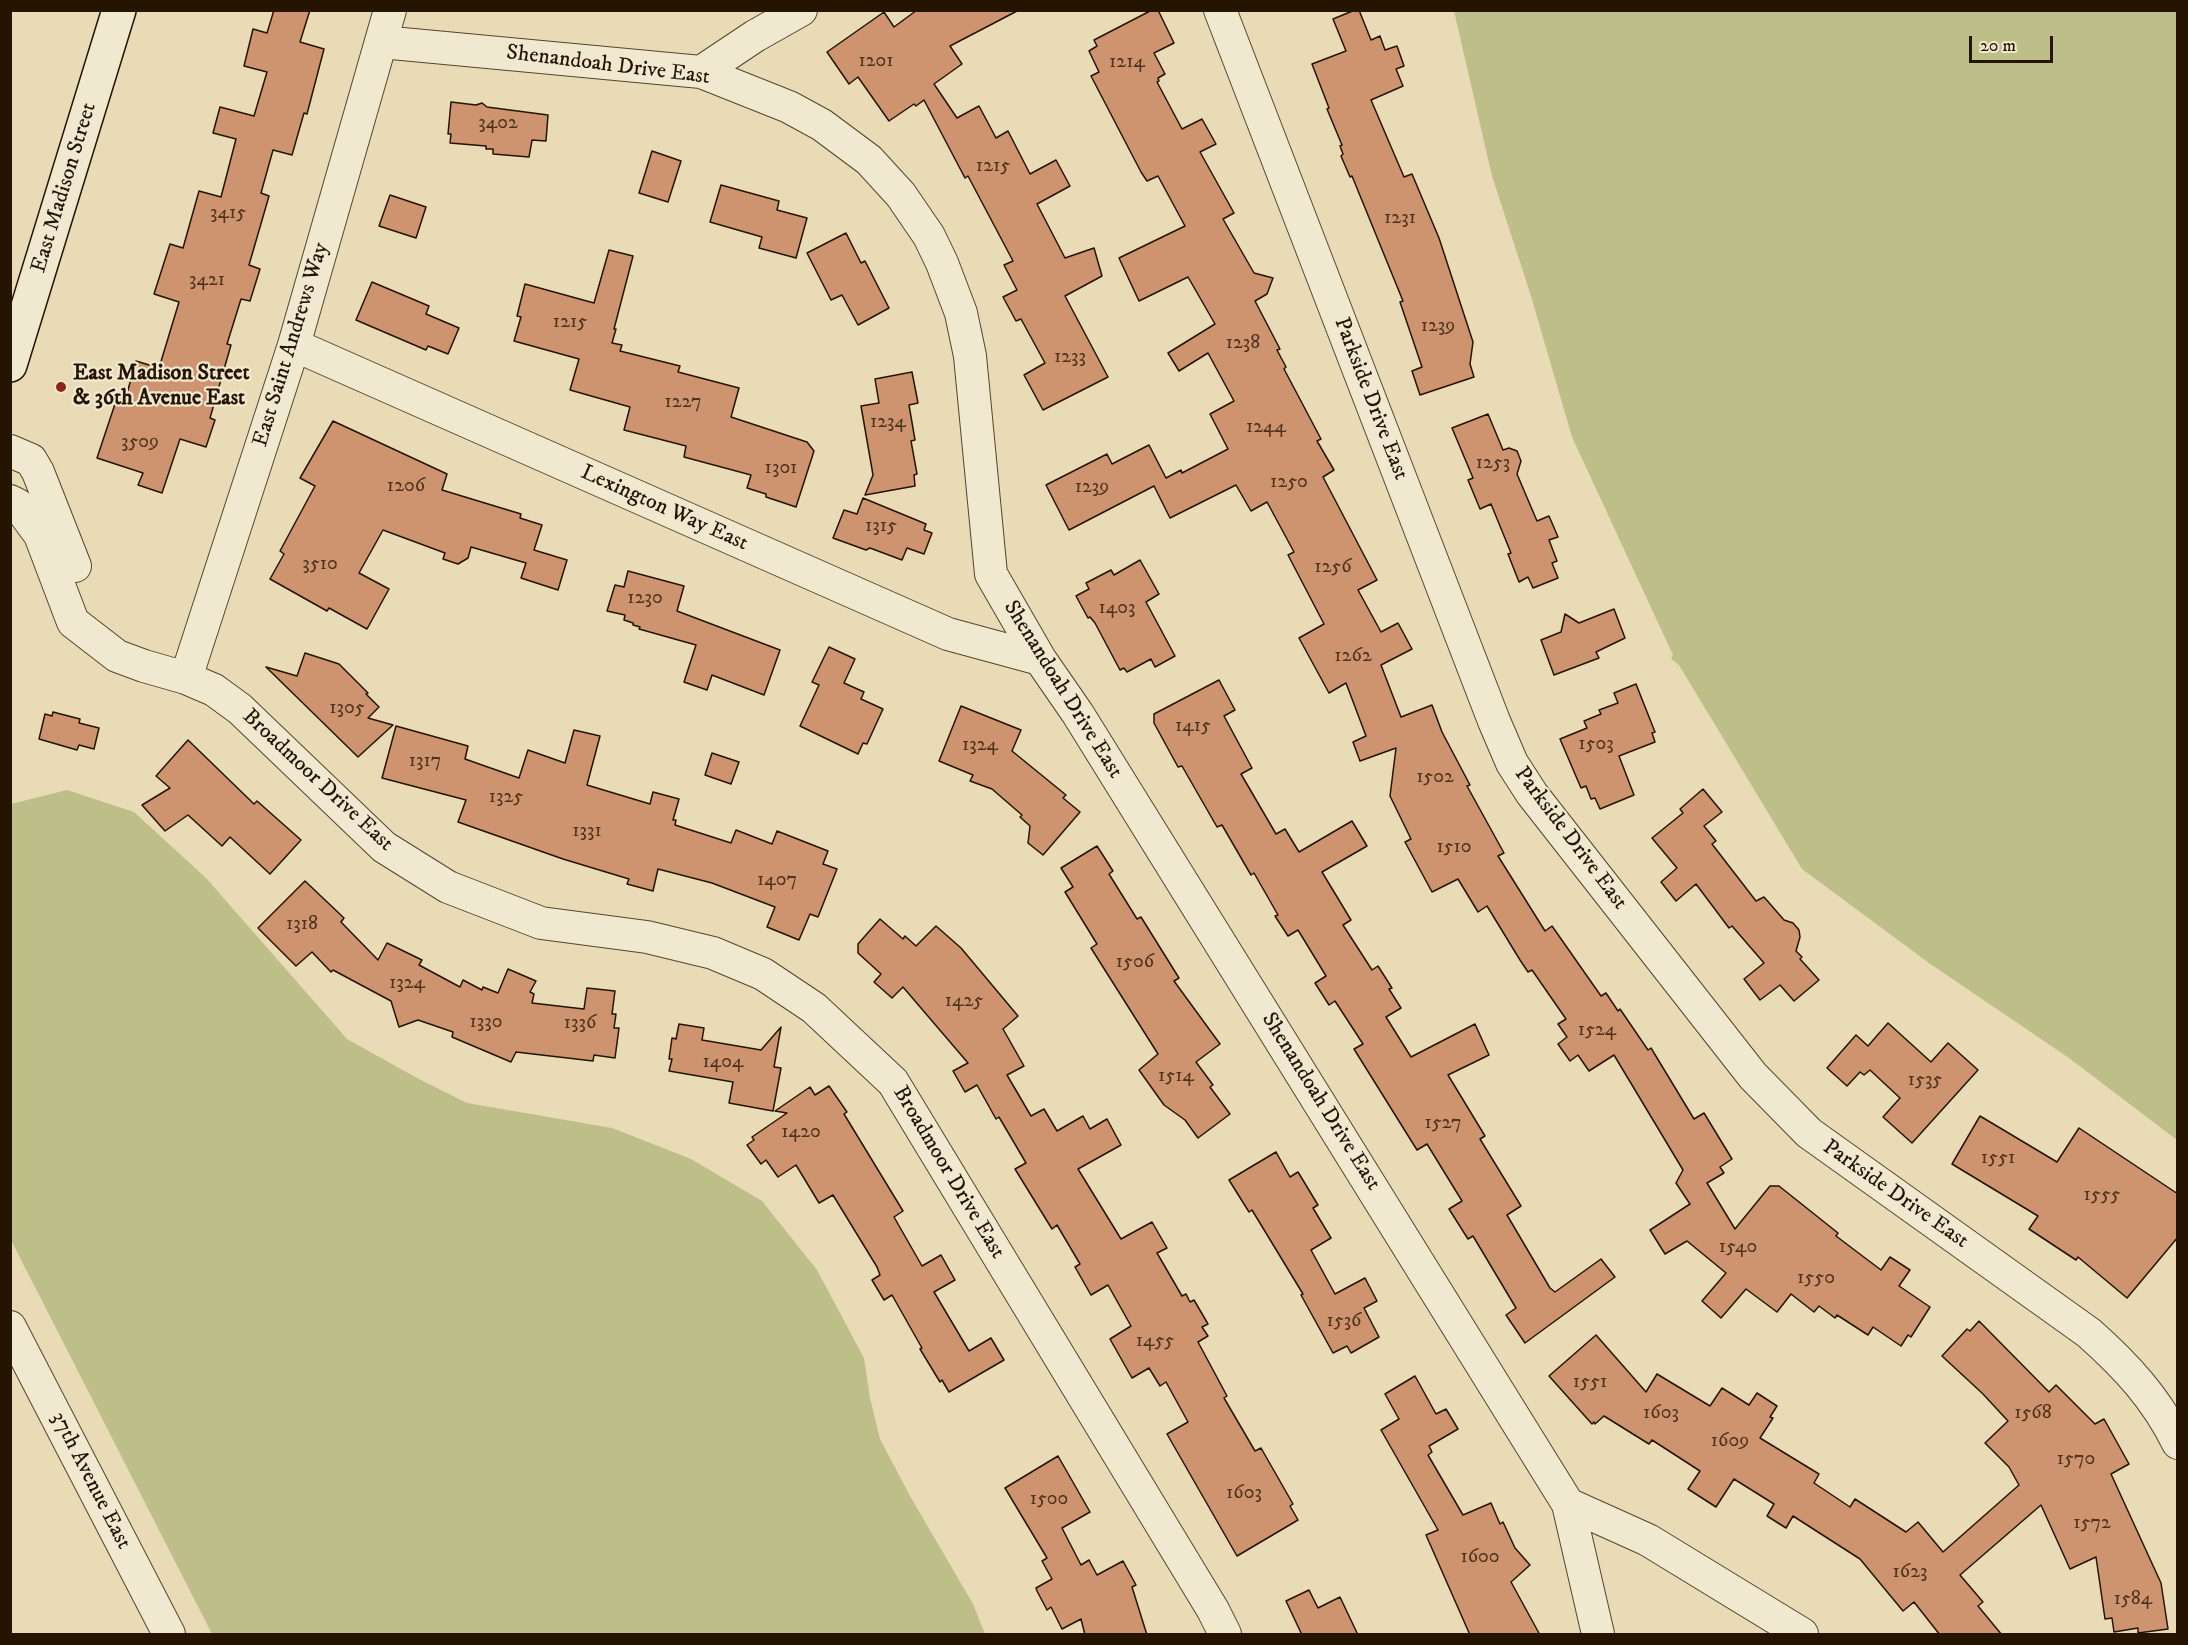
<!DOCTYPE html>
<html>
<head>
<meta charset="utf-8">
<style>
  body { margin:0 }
  #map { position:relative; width:2188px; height:1645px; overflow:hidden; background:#e8dbb5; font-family:"IM FELL DW Pica",serif }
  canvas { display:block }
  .frame { position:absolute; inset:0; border:12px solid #241400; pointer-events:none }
  .scale { position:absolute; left:1969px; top:36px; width:84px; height:27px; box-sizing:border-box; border:3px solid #241400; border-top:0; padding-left:8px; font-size:18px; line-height:21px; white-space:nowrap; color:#241400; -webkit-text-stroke:4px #f0e8cf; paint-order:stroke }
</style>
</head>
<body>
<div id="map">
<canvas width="2188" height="1645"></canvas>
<div class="frame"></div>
<div class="scale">20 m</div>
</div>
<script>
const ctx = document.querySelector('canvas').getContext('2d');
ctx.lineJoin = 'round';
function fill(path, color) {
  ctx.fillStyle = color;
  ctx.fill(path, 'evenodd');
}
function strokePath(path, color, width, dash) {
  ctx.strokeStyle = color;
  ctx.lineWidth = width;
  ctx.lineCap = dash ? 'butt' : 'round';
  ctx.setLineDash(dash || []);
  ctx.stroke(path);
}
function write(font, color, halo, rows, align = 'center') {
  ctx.font = font + ' "IM FELL DW Pica",serif';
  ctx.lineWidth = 4.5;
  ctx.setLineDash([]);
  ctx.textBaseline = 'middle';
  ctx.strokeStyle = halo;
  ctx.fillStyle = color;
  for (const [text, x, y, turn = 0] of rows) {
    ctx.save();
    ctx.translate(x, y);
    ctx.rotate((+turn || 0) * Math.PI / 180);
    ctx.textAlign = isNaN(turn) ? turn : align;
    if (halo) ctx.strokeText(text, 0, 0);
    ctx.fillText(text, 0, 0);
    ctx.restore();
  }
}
const green = new Path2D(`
  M 1454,11 L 2177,11 L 2177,1140 L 2069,1058 L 1929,963 L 1802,869 L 1679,665 L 1671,659 L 1673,655 L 1572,437 L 1531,296 L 1492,176 Z
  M 67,790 L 134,812 L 206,878 L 347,1039 L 417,1078 L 467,1103 L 612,1128 L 691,1159 L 762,1201 L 817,1270 L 864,1358 L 870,1398 L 880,1439 L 910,1496 L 973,1604 L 985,1634 L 212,1634 L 11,1240 L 11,804 Z`);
const building = new Path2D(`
  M 274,10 L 310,10 L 300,42 L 324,49 L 307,114 L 304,113 L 292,155 L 273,150 L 261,193 L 269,196 L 249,265 L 260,269 L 250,301 L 241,299 L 227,344 L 231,345 L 210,418 L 215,420 L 206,447 L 180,439 L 162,493 L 138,485 L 143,473 L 97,458 L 118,395 L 126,397 L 136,361 L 159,368 L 179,302 L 154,294 L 170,244 L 183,248 L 199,191 L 221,197 L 236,139 L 213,133 L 220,107 L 254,116 L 267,72 L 244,66 L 253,29 L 267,33 Z
  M 917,10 L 1019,10 L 950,46 L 962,64 L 934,84 L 957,118 L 979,106 L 996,138 L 1008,131 L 1030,174 L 1056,160 L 1070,186 L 1037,204 L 1065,258 L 1094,248 L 1102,276 L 1065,296 L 1108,377 L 1043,410 L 1024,375 L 1045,363 L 1021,319 L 1016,321 L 1003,297 L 1017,290 L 1004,265 L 1013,261 L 968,176 L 965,178 L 924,100 L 916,106 L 914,104 L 889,121 L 858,77 L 849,84 L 827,52 L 884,12 L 894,27 Z
  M 1152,10 L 1158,10 L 1174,43 L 1154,53 L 1165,74 L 1158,78 L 1159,81 L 1157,82 L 1182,129 L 1202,119 L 1216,144 L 1200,152 L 1234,213 L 1223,219 L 1254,273 L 1273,278 L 1267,294 L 1255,301 L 1280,349 L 1277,350 L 1286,367 L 1284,369 L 1321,439 L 1317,441 L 1334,470 L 1323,477 L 1377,580 L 1358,590 L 1381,632 L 1398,623 L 1412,649 L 1381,665 L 1401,717 L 1432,705 L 1442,732 L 1470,785 L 1467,786 L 1504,853 L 1498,856 L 1545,931 L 1552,926 L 1601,996 L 1606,993 L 1618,1011 L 1620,1009 L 1648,1050 L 1651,1048 L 1694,1119 L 1704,1113 L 1732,1159 L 1720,1167 L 1724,1173 L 1707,1183 L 1735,1229 L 1770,1186 L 1779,1186 L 1838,1233 L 1836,1236 L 1881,1270 L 1890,1257 L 1910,1270 L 1899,1286 L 1930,1307 L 1911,1337 L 1908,1335 L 1901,1346 L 1873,1327 L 1868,1335 L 1837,1315 L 1835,1318 L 1819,1306 L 1814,1312 L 1791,1294 L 1777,1312 L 1746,1289 L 1721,1318 L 1702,1301 L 1726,1273 L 1687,1241 L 1665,1254 L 1650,1230 L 1690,1204 L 1676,1183 L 1683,1170 L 1614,1055 L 1589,1071 L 1578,1055 L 1570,1061 L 1558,1044 L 1567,1037 L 1558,1024 L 1566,1019 L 1532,970 L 1528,972 L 1520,960 L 1487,906 L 1478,912 L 1458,879 L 1432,892 L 1405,842 L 1411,839 L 1390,796 L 1396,748 L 1360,761 L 1353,742 L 1366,736 L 1346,683 L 1329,693 L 1299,638 L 1324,624 L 1288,555 L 1294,552 L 1267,502 L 1251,511 L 1236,485 L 1170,518 L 1154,486 L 1069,530 L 1046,485 L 1107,454 L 1112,464 L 1149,445 L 1166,478 L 1181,470 L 1182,473 L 1228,449 L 1210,414 L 1234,401 L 1208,353 L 1179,371 L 1168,353 L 1215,324 L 1188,277 L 1139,301 L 1119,258 L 1185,226 L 1158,176 L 1147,181 L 1141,172 L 1091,76 L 1099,72 L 1089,51 L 1097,46 L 1094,40 Z
  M 1355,10 L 1359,10 L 1371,40 L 1380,36 L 1385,50 L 1397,46 L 1404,66 L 1396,69 L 1403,86 L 1371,100 L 1404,177 L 1412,174 L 1439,238 L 1473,342 L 1470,364 L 1474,377 L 1420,395 L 1412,371 L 1422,367 L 1400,302 L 1403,301 L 1352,176 L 1350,177 L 1341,156 L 1343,154 L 1340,146 L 1342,145 L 1327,109 L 1329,108 L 1312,64 L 1346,51 L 1333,19 Z
  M 451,102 L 476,105 L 482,103 L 487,107 L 548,115 L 546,141 L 532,140 L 529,157 L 493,154 L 493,149 L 486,149 L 486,146 L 450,143 L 451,134 L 448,134 Z
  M 652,151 L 681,161 L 668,202 L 639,193 Z
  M 721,185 L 779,201 L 777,210 L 807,218 L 796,258 L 759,248 L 762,237 L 710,222 Z
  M 390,195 L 426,207 L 416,238 L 379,226 Z
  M 846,233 L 861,263 L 865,261 L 889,308 L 858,325 L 842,295 L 831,300 L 807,253 Z
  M 609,250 L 633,256 L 614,329 L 616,329 L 612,343 L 622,345 L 620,351 L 680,366 L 678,372 L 739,388 L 731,417 L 807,442 L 814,451 L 796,507 L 766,497 L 766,494 L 747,488 L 751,475 L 684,457 L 686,446 L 624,430 L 630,407 L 570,390 L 579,359 L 514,341 L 521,317 L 517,316 L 525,284 L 594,303 Z
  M 372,282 L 429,306 L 426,314 L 459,328 L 448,354 L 428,346 L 426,350 L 356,320 Z
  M 912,372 L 918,403 L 909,405 L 915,440 L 911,441 L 917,474 L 914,475 L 915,486 L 865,495 L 873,475 L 861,406 L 879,403 L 875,379 Z
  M 1488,414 L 1503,450 L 1509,448 L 1517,451 L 1521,461 L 1517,474 L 1537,521 L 1549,516 L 1558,537 L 1549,540 L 1557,561 L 1552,563 L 1558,578 L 1533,588 L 1528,577 L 1519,582 L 1508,554 L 1511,553 L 1491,504 L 1480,509 L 1468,480 L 1473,478 L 1452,428 Z
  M 333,421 L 447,474 L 442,490 L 521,514 L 520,518 L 542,525 L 534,550 L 567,560 L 558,590 L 521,578 L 526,563 L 471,547 L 468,558 L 458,564 L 443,559 L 445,553 L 383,530 L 359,573 L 389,589 L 367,629 L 329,608 L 327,611 L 270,579 L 284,554 L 280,551 L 315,486 L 300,478 Z
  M 863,498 L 926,524 L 924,530 L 932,533 L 924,554 L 907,548 L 902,560 L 870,548 L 866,550 L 833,538 L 844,510 L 857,514 Z
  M 1140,560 L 1159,594 L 1146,602 L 1175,656 L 1155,667 L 1151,659 L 1127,672 L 1124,668 L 1120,670 L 1095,623 L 1090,617 L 1088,618 L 1076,596 L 1089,589 L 1086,583 L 1111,570 L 1114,575 Z
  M 628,571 L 684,586 L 677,611 L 780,650 L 764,695 L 712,675 L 707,690 L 684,682 L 696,645 L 639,629 L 640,627 L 633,625 L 633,623 L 624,620 L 625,615 L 607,611 L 615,585 L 624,587 Z
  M 1614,609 L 1625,638 L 1596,652 L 1599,658 L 1554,675 L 1541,640 L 1561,632 L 1565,614 L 1579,623 Z
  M 829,647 L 855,659 L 844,683 L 864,692 L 861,699 L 883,709 L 867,744 L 863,743 L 858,754 L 800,726 L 819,685 L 812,682 Z
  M 305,653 L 339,664 L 368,693 L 366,694 L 379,707 L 368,718 L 393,725 L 358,757 L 266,667 L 297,676 Z
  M 1219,680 L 1235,710 L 1224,716 L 1252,768 L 1241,774 L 1276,834 L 1285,829 L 1299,852 L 1352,821 L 1367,846 L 1322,872 L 1351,920 L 1343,925 L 1372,970 L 1378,966 L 1392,988 L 1389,989 L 1401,1008 L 1386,1017 L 1411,1057 L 1475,1024 L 1489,1055 L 1448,1075 L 1485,1136 L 1480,1139 L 1521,1206 L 1507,1215 L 1550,1288 L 1555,1292 L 1601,1259 L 1615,1277 L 1525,1343 L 1506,1315 L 1516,1308 L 1473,1236 L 1468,1239 L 1449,1209 L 1462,1201 L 1427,1144 L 1417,1150 L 1354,1049 L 1363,1044 L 1335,1001 L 1329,1005 L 1315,983 L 1326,976 L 1298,930 L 1288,936 L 1275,916 L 1278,915 L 1254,873 L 1251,875 L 1222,825 L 1217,827 L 1182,766 L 1178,767 L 1154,723 L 1154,714 Z
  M 1636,684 L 1655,732 L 1652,733 L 1655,742 L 1619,756 L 1634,795 L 1600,809 L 1595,798 L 1591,799 L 1586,786 L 1581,788 L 1560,739 L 1587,728 L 1584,721 L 1601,714 L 1599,710 L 1618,703 L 1614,693 Z
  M 961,706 L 1021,730 L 1012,751 L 1066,795 L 1063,798 L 1080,812 L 1043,855 L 1028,843 L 1030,826 L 1020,817 L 1022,815 L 992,789 L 970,781 L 973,775 L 939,761 Z
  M 53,712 L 80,719 L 79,723 L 99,728 L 94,749 L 79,745 L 77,750 L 39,739 L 45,714 L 52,716 Z
  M 396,726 L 468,746 L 465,759 L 519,778 L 528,750 L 565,763 L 574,730 L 600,736 L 587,785 L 650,804 L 653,792 L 679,799 L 673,820 L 676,820 L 675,825 L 731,843 L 736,830 L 772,844 L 777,831 L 828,851 L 823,864 L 837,869 L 818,917 L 810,914 L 799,940 L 767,927 L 775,907 L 712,883 L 658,869 L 653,891 L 627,884 L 629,879 L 563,859 L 458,822 L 466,800 L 382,778 Z
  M 188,740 L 254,804 L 257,801 L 301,840 L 270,874 L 230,837 L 222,846 L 188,815 L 165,831 L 142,805 L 170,788 L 156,776 Z
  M 712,753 L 739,762 L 731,784 L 705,775 Z
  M 1703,789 L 1722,812 L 1704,826 L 1716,841 L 1712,844 L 1756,901 L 1764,897 L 1784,920 L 1793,923 L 1799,930 L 1800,937 L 1796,951 L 1802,957 L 1800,959 L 1819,980 L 1794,1001 L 1780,985 L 1760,1000 L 1744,979 L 1764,963 L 1732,926 L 1729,928 L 1696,884 L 1676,901 L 1661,882 L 1677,868 L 1652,838 L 1683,813 L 1680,809 Z
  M 1097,846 L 1113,871 L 1109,874 L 1137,919 L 1141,917 L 1179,978 L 1174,981 L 1220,1044 L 1196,1062 L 1213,1085 L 1210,1087 L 1230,1114 L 1198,1138 L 1185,1120 L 1164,1105 L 1139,1070 L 1158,1054 L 1091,948 L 1097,944 L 1065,892 L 1073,887 L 1061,868 Z
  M 305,881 L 344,918 L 341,922 L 378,960 L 387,943 L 422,960 L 419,965 L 460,987 L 463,980 L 482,990 L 483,987 L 498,993 L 508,969 L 536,981 L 530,992 L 534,994 L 532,1003 L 584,1009 L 587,988 L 615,991 L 612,1014 L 616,1014 L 614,1028 L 619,1028 L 615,1058 L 594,1055 L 593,1061 L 516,1052 L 511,1062 L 452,1037 L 453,1032 L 418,1020 L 399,1027 L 391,1001 L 333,970 L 331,972 L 312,952 L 296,966 L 258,928 Z
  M 880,919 L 903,939 L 905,936 L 916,946 L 936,926 L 961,948 L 1018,1016 L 1003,1029 L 1024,1066 L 1007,1075 L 1031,1116 L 1044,1109 L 1057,1131 L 1083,1116 L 1090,1129 L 1107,1119 L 1121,1145 L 1078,1169 L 1121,1239 L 1152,1222 L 1167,1248 L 1157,1253 L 1182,1296 L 1186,1294 L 1190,1302 L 1194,1300 L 1208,1324 L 1202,1327 L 1208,1336 L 1198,1342 L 1227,1396 L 1224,1398 L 1255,1451 L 1261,1448 L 1293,1504 L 1290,1506 L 1298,1520 L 1237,1556 L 1167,1434 L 1188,1422 L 1166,1382 L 1160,1386 L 1149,1368 L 1132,1378 L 1110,1339 L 1131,1326 L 1108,1285 L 1091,1295 L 1075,1267 L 1080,1264 L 1057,1225 L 1052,1229 L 1015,1169 L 1026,1163 L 999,1117 L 996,1119 L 977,1085 L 965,1092 L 953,1071 L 968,1063 L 903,987 L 892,998 L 874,982 L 881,974 L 858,953 L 858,944 Z
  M 1888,1023 L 1931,1062 L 1948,1043 L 1978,1070 L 1912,1143 L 1883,1117 L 1900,1098 L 1870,1070 L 1864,1075 L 1860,1072 L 1847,1086 L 1827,1068 L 1856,1035 L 1868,1046 Z
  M 679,1024 L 704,1028 L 702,1040 L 761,1050 L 781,1027 L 774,1067 L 781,1068 L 773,1111 L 729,1103 L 733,1082 L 669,1071 L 672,1059 L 669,1059 L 672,1038 L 676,1039 Z
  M 829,1086 L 847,1112 L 844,1114 L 903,1211 L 894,1217 L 922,1266 L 941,1255 L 955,1280 L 934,1292 L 969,1351 L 991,1338 L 1004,1360 L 949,1392 L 942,1380 L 940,1382 L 920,1349 L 922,1348 L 914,1334 L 892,1295 L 884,1300 L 872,1280 L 880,1275 L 877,1267 L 833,1195 L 819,1203 L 796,1165 L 778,1177 L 766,1160 L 761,1164 L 747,1145 L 754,1140 L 752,1137 L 787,1113 L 775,1111 L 810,1087 L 815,1095 Z
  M 1980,1116 L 2057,1162 L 2079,1128 L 2178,1194 L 2178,1237 L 2127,1298 L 2078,1257 L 2076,1260 L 2029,1229 L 2038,1216 L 1952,1164 Z
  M 1276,1152 L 1290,1177 L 1298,1172 L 1318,1205 L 1313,1208 L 1331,1238 L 1311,1250 L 1335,1294 L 1365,1278 L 1377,1301 L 1364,1308 L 1379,1337 L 1351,1353 L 1347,1346 L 1333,1353 L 1301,1295 L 1303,1294 L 1252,1210 L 1249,1212 L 1229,1180 Z
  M 1979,1321 L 2049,1392 L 2056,1385 L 2095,1424 L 2104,1419 L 2129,1464 L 2111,1474 L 2161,1583 L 2168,1629 L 2138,1633 L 2138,1628 L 2114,1632 L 2112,1618 L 2105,1619 L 2096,1557 L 2070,1569 L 2041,1505 L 1960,1575 L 1983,1602 L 1978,1606 L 2002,1635 L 1940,1635 L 1914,1602 L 1903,1611 L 1860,1559 L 1793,1516 L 1786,1528 L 1767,1516 L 1774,1504 L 1734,1479 L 1716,1507 L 1688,1489 L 1700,1471 L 1652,1440 L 1649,1444 L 1604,1416 L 1595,1424 L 1594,1422 L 1592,1424 L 1549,1376 L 1596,1335 L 1646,1392 L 1657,1374 L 1710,1406 L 1722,1388 L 1749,1405 L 1757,1393 L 1777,1406 L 1770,1417 L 1773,1418 L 1760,1438 L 1819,1474 L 1814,1483 L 1850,1507 L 1855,1499 L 1906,1532 L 1918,1522 L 1943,1552 L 2019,1485 L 2009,1467 L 1985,1443 L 2008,1421 L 1983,1394 L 1942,1356 L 1967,1329 L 1970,1331 Z
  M 1415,1376 L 1436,1414 L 1446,1409 L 1458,1429 L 1429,1446 L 1432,1452 L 1428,1455 L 1463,1515 L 1491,1503 L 1500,1524 L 1503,1522 L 1515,1548 L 1530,1565 L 1511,1582 L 1540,1635 L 1470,1635 L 1426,1535 L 1438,1530 L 1381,1430 L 1399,1419 L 1385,1394 Z
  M 1058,1456 L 1090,1512 L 1062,1528 L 1081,1565 L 1089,1560 L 1097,1575 L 1123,1561 L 1136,1585 L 1132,1587 L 1147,1635 L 1085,1635 L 1081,1619 L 1062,1629 L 1051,1607 L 1047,1610 L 1037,1591 L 1036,1588 L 1052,1579 L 1042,1561 L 1047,1558 L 1005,1488 Z
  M 1309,1590 L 1318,1608 L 1340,1597 L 1358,1635 L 1302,1635 L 1286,1601 Z`);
const minor = new Path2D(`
  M 1220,10 L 1494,721 L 1512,763 L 1532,794 L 1753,1076 L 1809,1133 L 2089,1333 C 2126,1366 2156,1398 2178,1443
  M 381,42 L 701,72 L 789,107 L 822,125 L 869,160 L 901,195 L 929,236 L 942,263 L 961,313 L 970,356 L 991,574 L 1040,659 L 1078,714 L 1568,1504 L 1598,1634
  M 701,72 L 755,36 L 801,10
  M 294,345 L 948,634 L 1040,659
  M 10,451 L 31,460 L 38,472 L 75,566
  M 10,501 L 18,505 L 40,535 L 73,622 L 117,656 L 144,666 L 186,678 L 214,690 L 240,709 L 384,847 L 448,887 L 541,923 L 647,937 L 713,953 L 763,974 L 814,1008 L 893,1082 L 1213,1610 L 1225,1634
  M 186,678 L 294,345 L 390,10
  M 10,1327 L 169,1634
  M 1568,1504 L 1648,1540 L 1802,1634`);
const secondary = new Path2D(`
  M 10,365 L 119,10`);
const markers = [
  [61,387,6,"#8f2418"]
];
const numberNames = [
  ["1201",876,62],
  ["1214",1127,63],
  ["3402",498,124],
  ["1215",993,167],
  ["3415",228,214],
  ["1231",1400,219],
  ["3421",207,281],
  ["1215",570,323],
  ["1239",1438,327],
  ["1238",1243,344],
  ["1233",1070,358],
  ["1227",683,403],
  ["1234",888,423],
  ["1244",1266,428],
  ["3509",140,443],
  ["1253",1493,464],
  ["1301",781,469],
  ["1250",1289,483],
  ["1206",406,487],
  ["1239",1092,488],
  ["1315",881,527],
  ["3510",320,565],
  ["1256",1333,568],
  ["1230",645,599],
  ["1403",1117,609],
  ["1262",1353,657],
  ["1305",347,709],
  ["1415",1193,727],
  ["1503",1596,745],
  ["1324",980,746],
  ["1317",425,762],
  ["1502",1435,778],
  ["1325",506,798],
  ["1331",587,832],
  ["1510",1454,848],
  ["1407",777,881],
  ["1318",302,925],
  ["1506",1135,963],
  ["1324",407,984],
  ["1425",964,1002],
  ["1330",486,1023],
  ["1336",580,1024],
  ["1524",1597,1031],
  ["1404",723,1063],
  ["1514",1176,1077],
  ["1535",1925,1081],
  ["1527",1443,1124],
  ["1420",801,1133],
  ["1551",1998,1159],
  ["1555",2102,1196],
  ["1540",1738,1248],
  ["1550",1816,1279],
  ["1536",1344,1322],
  ["1455",1155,1342],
  ["1551",1590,1383],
  ["1603",1661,1414],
  ["1568",2033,1414],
  ["1609",1730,1442],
  ["1570",2076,1460],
  ["1603",1244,1494],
  ["1500",1049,1500],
  ["1572",2092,1524],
  ["1600",1480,1558],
  ["1623",1910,1573],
  ["1584",2133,1600]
];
const streetNames = [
  ["Shenandoah Drive East",608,66,7],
  ["East Madison Street",65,188,-73],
  ["East Saint Andrews Way",292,345,-73],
  ["Parkside Drive East",1370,399,69],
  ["Lexington Way East",664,509,24],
  ["Shenandoah Drive East",1062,690,58],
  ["Broadmoor Drive East",317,781,43],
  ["Parkside Drive East",1570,839,53],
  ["Shenandoah Drive East",1320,1102,58],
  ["Broadmoor Drive East",948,1173,59],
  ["Parkside Drive East",1895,1195,35],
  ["37th Avenue East",90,1481,63]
];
const poiNames = [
  ["East Madison Street",73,374],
  ["& 36th Avenue East",73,399]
];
fill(green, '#bdbe88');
fill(building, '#ce936f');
strokePath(building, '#241400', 1.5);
strokePath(minor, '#55462d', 34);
strokePath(secondary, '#241400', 36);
strokePath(minor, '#f0e8cf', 32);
strokePath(secondary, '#f0e8cf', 33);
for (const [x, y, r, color] of markers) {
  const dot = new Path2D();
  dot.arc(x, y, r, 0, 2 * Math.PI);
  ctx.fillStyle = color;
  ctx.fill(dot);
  strokePath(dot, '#f0e8cf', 2);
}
write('20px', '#4e341c', null, numberNames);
write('22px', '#241400', '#f0e8cf', streetNames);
write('bold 22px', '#241400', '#f0e8cf', poiNames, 'left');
</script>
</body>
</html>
